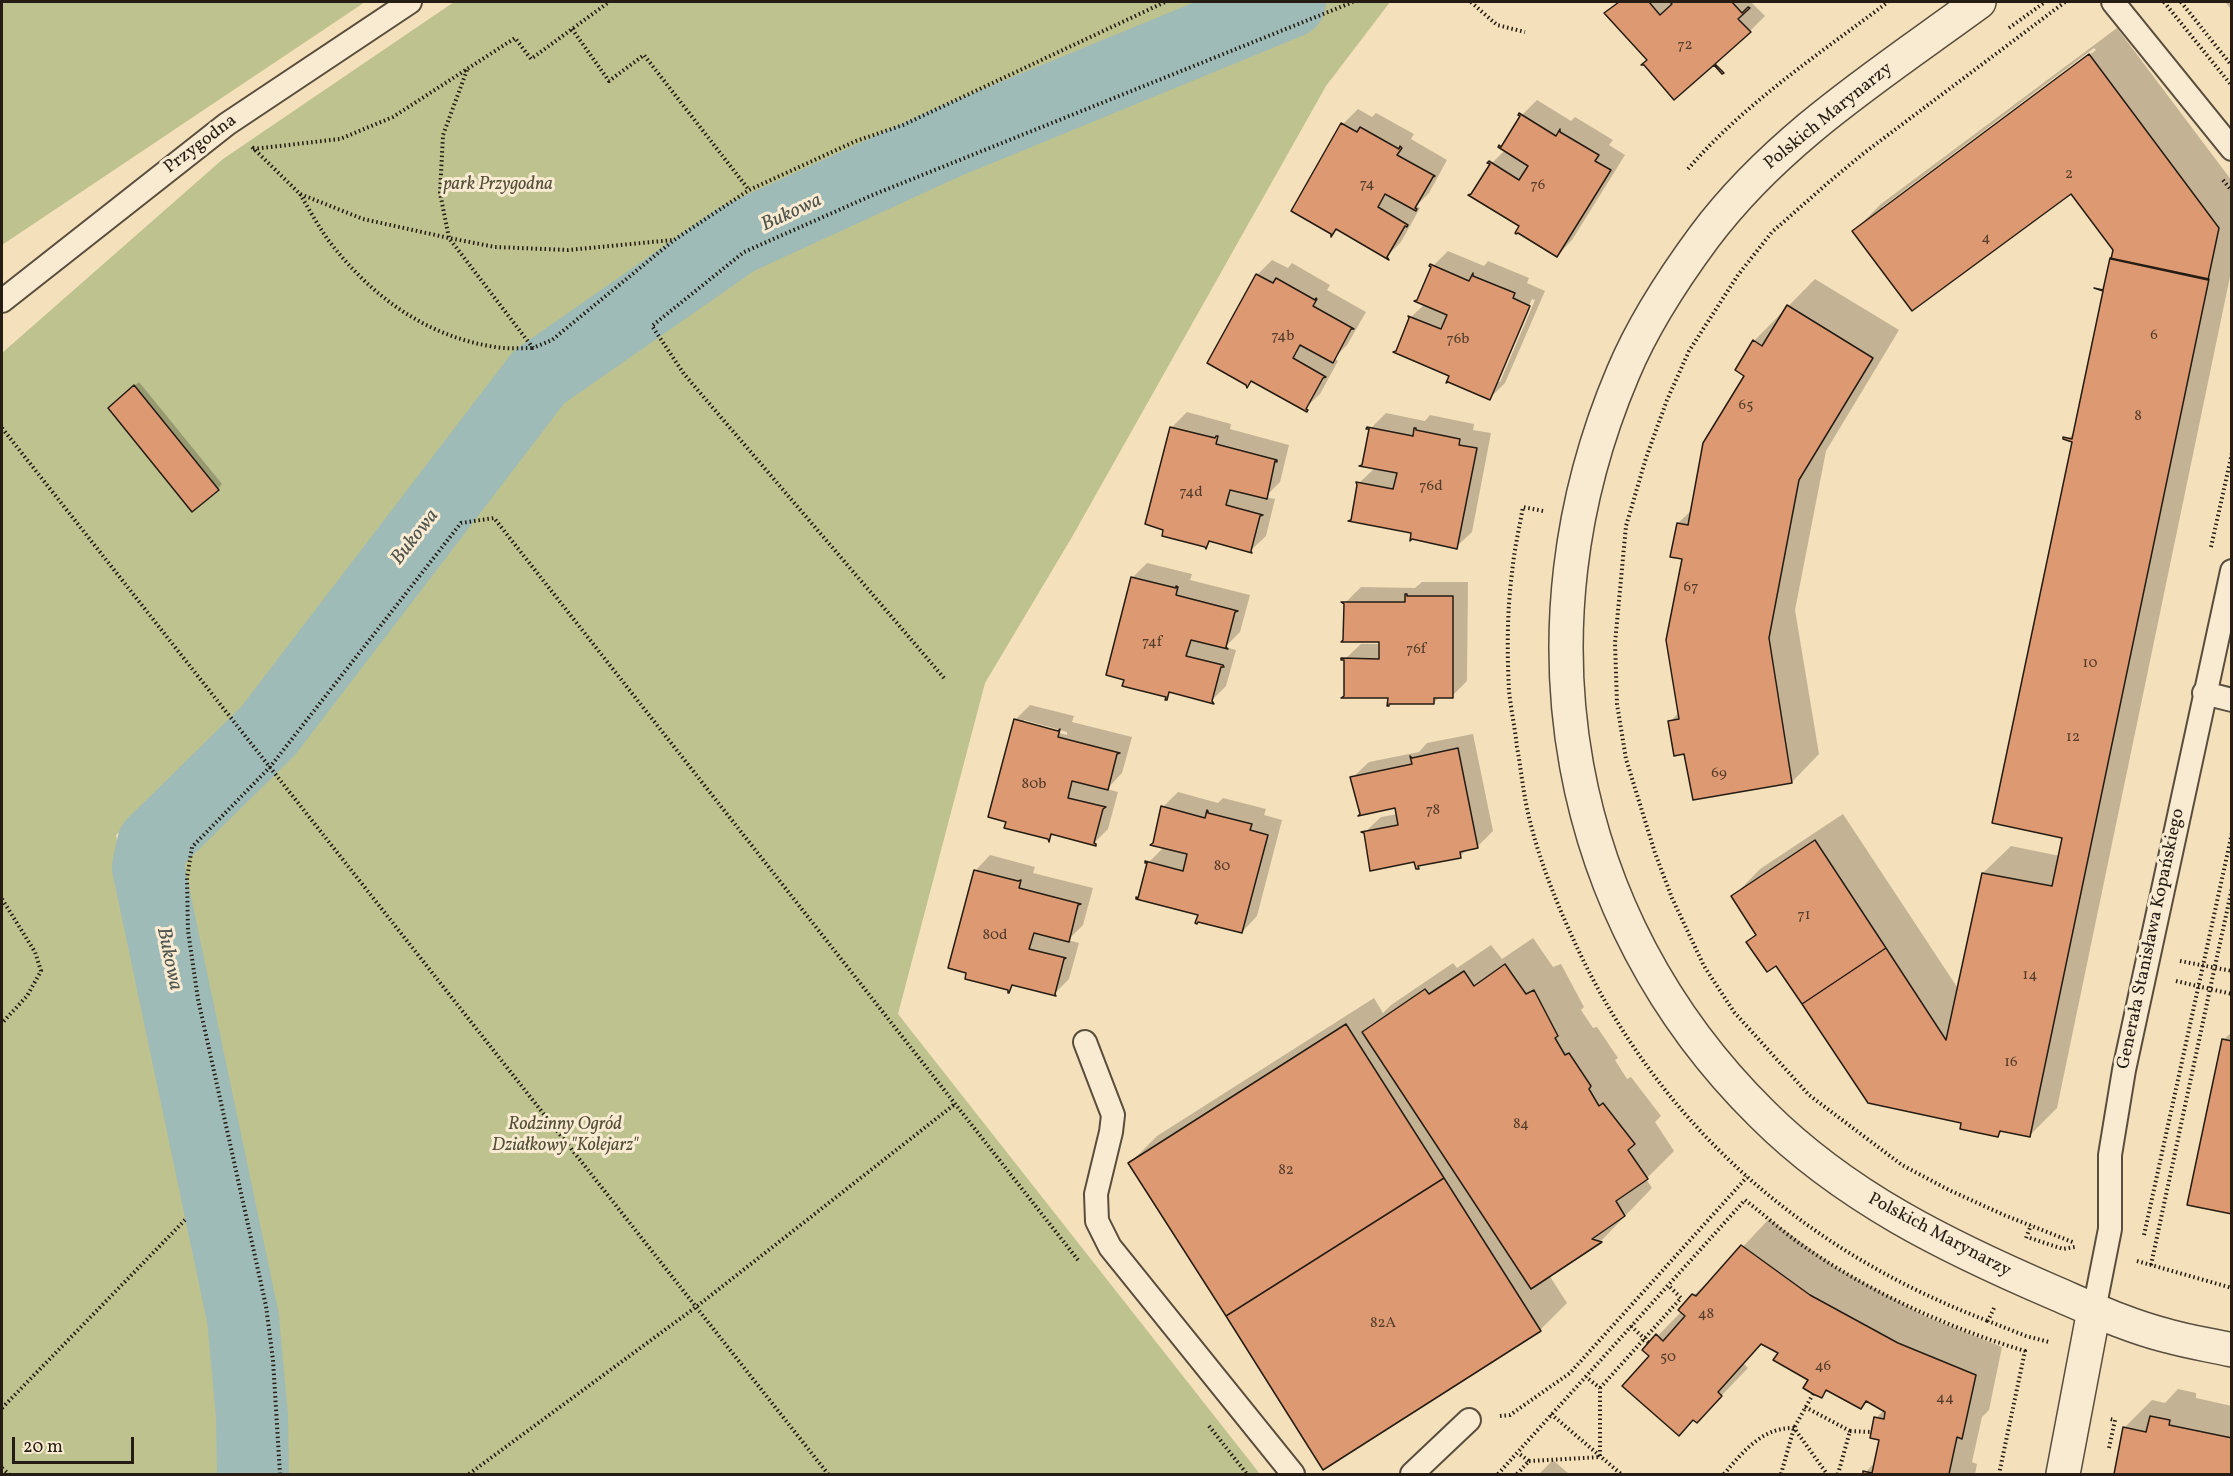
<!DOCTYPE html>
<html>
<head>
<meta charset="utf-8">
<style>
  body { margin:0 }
  #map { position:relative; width:2233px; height:1476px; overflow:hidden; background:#f4e0ba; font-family:Vollkorn,serif }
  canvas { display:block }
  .frame { position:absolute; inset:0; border:3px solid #251c13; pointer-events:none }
  .scale { position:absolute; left:12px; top:1437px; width:122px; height:27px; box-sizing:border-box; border:3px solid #251c13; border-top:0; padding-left:8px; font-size:18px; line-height:21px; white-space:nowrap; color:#251c13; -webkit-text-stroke:4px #f8ebd2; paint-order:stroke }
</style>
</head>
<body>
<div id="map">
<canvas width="2233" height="1476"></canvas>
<div class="frame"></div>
<div class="scale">20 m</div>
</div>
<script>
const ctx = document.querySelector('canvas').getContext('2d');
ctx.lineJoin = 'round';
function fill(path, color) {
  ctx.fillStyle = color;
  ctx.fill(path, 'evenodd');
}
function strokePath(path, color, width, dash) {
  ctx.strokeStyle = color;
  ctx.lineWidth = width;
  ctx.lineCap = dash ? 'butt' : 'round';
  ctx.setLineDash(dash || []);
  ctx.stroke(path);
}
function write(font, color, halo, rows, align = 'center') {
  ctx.font = font + ' Vollkorn,serif';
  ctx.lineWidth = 6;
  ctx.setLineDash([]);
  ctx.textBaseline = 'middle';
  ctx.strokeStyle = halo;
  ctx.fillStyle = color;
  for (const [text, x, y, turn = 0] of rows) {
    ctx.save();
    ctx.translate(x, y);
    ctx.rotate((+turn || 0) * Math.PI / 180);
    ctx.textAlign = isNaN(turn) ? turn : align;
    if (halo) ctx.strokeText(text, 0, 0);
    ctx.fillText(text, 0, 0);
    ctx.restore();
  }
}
const green = new Path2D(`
  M 2,2 L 365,2 L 2,245 Z
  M 454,2 L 1390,2 L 1326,86 L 1072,537 L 985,683 L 898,1014 L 1260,1474 L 267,1474 L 264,1354 L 250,1278 L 179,938 L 177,845 L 146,812 L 116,835 L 224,1348 L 228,1474 L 2,1474 L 2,353 L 223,159 Z`);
const shadow = new Path2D(`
  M 1620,2 L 1754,2 L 1752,3 L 1765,16 L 1750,31 L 1649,60 L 1607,14 Z
  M 2225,2 L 2232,2 L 2232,10 Z
  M 2117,28 L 2232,181 L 2232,267 L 2057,1108 L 2029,1136 L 2003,1130 L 1998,1135 L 1962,1122 L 1777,964 L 1748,942 L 1757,933 L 1733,897 L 1760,869 L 1843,814 L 1959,990 L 1983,873 L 2011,846 L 2060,856 L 2064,837 L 2073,441 L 2068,439 L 2076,431 L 2115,250 L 2071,191 L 1854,231 L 1881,204 ZM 2094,48 L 2096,50 L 1882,210 L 1882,207 Z
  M 1537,100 L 1571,121 L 1575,117 L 1613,140 L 1609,145 L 1625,155 L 1572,240 L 1557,256 L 1521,226 L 1492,163 L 1505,150 L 1522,115 Z
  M 1358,109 L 1372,117 L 1376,113 L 1414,134 L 1411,139 L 1447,160 L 1429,193 L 1416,206 L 1420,208 L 1401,242 L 1386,257 L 1337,228 L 1332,233 L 1343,124 Z
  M 1448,251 L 1484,266 L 1488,261 L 1529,278 L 1527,283 L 1545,291 L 1505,383 L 1490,398 L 1451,375 L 1397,352 L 1411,317 L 1425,304 L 1433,266 ZM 1532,299 L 1535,300 L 1500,382 L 1496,382 Z
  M 1272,260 L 1288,268 L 1292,263 L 1330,285 L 1327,290 L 1366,312 L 1347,345 L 1334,358 L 1338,361 L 1320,394 L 1304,409 L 1253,380 L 1248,385 L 1257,275 Z
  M 1815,279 L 1899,330 L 1826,451 L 1795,610 L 1819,754 L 1792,782 L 1686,752 L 1670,722 L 1679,712 L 1684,558 L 1678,523 L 1692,510 L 1746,375 L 1754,341 Z
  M 139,382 L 222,484 L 218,489 L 114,403 Z
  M 1187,412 L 1231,424 L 1230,429 L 1289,445 L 1280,482 L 1265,497 L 1275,499 L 1266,536 L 1250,551 L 1212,540 L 1206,546 L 1147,523 L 1172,427 Z
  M 1386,413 L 1425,421 L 1430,415 L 1474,424 L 1473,430 L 1491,433 L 1472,532 L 1456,547 L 1413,532 L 1359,483 L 1375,468 L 1371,428 Z
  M 1147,563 L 1192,574 L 1190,580 L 1250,595 L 1240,632 L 1225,647 L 1236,650 L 1226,686 L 1211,701 L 1172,691 L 1167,696 L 1132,578 Z
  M 1422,582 L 1468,582 L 1467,681 L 1452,696 L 1440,696 L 1434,703 L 1389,697 L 1345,659 L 1361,644 L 1381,644 L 1381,640 L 1345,603 L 1361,587 L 1415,588 Z
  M 1030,705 L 1074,716 L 1072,722 L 1132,737 L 1122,773 L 1107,789 L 1118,792 L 1108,829 L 1093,844 L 1054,833 L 1049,838 L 1015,720 ZM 1024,720 L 1067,732 L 1067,735 L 1024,723 Z
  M 1473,734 L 1493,831 L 1477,847 L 1468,849 L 1460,856 L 1416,860 L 1365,832 L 1381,817 L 1398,814 L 1396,806 L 1353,777 L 1369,762 L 1419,752 L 1427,743 Z
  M 1178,792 L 1218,803 L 1223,798 L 1266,809 L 1264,815 L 1282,820 L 1257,916 L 1242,932 L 1199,914 L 1149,862 L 1164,847 L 1163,807 Z
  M 990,855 L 1035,867 L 1033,873 L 1093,888 L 1083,925 L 1068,940 L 1079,943 L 1069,979 L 1054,994 L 1014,984 L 1010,989 L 975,871 Z
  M 1533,938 L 1553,967 L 1561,964 L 1584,1007 L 1581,1010 L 1593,1028 L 1597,1027 L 1618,1058 L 1615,1060 L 1627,1079 L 1631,1077 L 1661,1116 L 1655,1122 L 1674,1151 L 1646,1179 L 1652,1188 L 1601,1241 L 1549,1275 L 1567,1303 L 1540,1330 L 1130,1163 L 1157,1136 L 1374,998 L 1383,1013 L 1391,1005 L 1453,963 L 1457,968 L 1491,945 L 1502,959 Z
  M 2232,1032 L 2232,1213 L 2223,1040 Z
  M 1769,1219 L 1837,1268 L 1925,1316 L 2002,1347 L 1989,1410 L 1982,1417 L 1972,1462 L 1977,1464 L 1975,1474 L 1864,1474 L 1877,1460 L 1881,1439 L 1876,1418 L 1884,1410 L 1868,1401 L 1861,1408 L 1828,1390 L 1822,1396 L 1810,1380 L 1780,1352 L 1763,1343 L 1744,1364 L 1748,1368 L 1697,1421 L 1644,1350 L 1682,1311 L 1694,1295 L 1722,1269 Z
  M 2178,1389 L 2196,1393 L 2196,1398 L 2232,1406 L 2232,1474 L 2115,1474 L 2125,1427 L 2152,1400 L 2165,1403 Z
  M 1553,1460 L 1569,1474 L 1539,1474 Z`);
const river = new Path2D(`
  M 253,1474 L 252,1416 L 243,1318 L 148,867 L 153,844 L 268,731 L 539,377 L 737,239 L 944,144 L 1290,2`);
const building = new Path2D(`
  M 1619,2 L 1649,2 L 1660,15 L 1672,4 L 1670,2 L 1732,2 L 1742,13 L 1748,7 L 1750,8 L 1738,19 L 1751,32 L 1715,64 L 1724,73 L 1722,74 L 1714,65 L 1674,100 L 1644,65 L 1641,65 L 1647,60 L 1604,13 Z
  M 2089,54 L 2219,228 L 2208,280 L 2111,259 L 2113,250 L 2071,194 L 1912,311 L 1852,231 Z
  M 1519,113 L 1556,136 L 1560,129 L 1560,132 L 1599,155 L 1595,161 L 1611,170 L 1557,257 L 1518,233 L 1516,234 L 1515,233 L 1519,226 L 1468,195 L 1471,194 L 1490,164 L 1487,163 L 1489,161 L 1519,180 L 1528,166 L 1498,147 L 1499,145 L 1501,147 L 1520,116 L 1518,115 Z
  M 1341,123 L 1357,132 L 1360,127 L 1399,149 L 1400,146 L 1402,148 L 1397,155 L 1435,176 L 1433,177 L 1415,208 L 1417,209 L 1416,211 L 1385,194 L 1378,207 L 1408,225 L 1407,227 L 1405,226 L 1387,257 L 1389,260 L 1336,229 L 1331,237 L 1331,234 L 1291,211 Z
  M 2110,258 L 2209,279 L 2030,1137 L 2000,1131 L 1998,1137 L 1960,1129 L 1961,1123 L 1868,1103 L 1802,1004 L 1886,948 L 1946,1040 L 1982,873 L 2052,886 L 2062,838 L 1992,823 L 2072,442 L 2063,439 L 2063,437 L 2072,439 L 2103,291 L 2094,288 L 2103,290 Z
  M 1430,264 L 1469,281 L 1473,273 L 1473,276 L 1515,293 L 1513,298 L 1530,306 L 1490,400 L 1448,382 L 1446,383 L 1449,376 L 1393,352 L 1396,351 L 1409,318 L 1408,316 L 1441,329 L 1447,315 L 1414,301 L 1417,300 L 1431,267 L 1429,266 Z
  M 1256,274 L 1273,283 L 1276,278 L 1315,300 L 1316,298 L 1317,299 L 1313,306 L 1354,329 L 1351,329 L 1333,363 L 1300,345 L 1293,358 L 1326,377 L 1323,378 L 1306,409 L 1308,410 L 1307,412 L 1251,381 L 1247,388 L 1246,385 L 1207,363 Z
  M 1787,305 L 1873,358 L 1799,480 L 1769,638 L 1792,783 L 1693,800 L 1684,754 L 1674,756 L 1668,721 L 1679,719 L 1666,640 L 1682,559 L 1670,557 L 1677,523 L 1688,525 L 1703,443 L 1744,376 L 1735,370 L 1753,340 L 1762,346 Z
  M 134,385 L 219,490 L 192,512 L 108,408 Z
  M 1170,427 L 1215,438 L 1216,436 L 1218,436 L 1216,444 L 1277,460 L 1277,462 L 1275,461 L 1267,499 L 1230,490 L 1226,505 L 1263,515 L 1260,516 L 1251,551 L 1252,553 L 1209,541 L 1206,549 L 1205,547 L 1162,536 L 1163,530 L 1145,524 Z
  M 1367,427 L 1413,436 L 1414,428 L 1416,428 L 1416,430 L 1460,439 L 1459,445 L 1477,448 L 1457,549 L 1412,539 L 1410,541 L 1411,533 L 1348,521 L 1351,520 L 1357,485 L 1356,482 L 1393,489 L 1397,473 L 1359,466 L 1362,465 L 1369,429 L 1366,429 Z
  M 1131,577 L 1176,588 L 1176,586 L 1178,587 L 1176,595 L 1238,611 L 1235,612 L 1226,647 L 1228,649 L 1191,640 L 1186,656 L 1223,665 L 1224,667 L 1221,667 L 1212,701 L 1214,704 L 1169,692 L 1167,700 L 1165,700 L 1166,697 L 1122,686 L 1124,680 L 1106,675 Z
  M 1405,594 L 1407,594 L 1407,596 L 1453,596 L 1453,698 L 1434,698 L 1434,704 L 1389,704 L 1389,706 L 1387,706 L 1388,698 L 1341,698 L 1344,696 L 1344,660 L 1341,660 L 1341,658 L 1379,659 L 1379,642 L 1341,642 L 1343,640 L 1344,604 L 1341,602 L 1405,602 Z
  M 1014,719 L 1058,731 L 1060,729 L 1058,737 L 1120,753 L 1117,754 L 1108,790 L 1072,781 L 1068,798 L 1106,807 L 1103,809 L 1094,843 L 1096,844 L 1096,846 L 1051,834 L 1049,842 L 1048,839 L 1004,828 L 1006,822 L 988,817 Z
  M 1458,748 L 1478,848 L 1460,852 L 1461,858 L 1418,866 L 1419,869 L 1416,869 L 1414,862 L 1370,871 L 1364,833 L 1361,832 L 1398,825 L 1395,808 L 1358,816 L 1360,814 L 1350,777 L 1412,764 L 1410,756 L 1412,758 Z
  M 1161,806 L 1205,818 L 1207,810 L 1208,811 L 1208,813 L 1252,824 L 1250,830 L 1268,835 L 1242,933 L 1198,922 L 1197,924 L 1195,923 L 1198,915 L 1136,899 L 1136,897 L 1138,898 L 1147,863 L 1145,863 L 1145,861 L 1183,871 L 1187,854 L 1150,845 L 1153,843 Z
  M 1815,840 L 1886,948 L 1802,1004 L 1776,966 L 1767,972 L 1746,942 L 1756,935 L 1731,896 Z
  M 974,870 L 1018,881 L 1021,880 L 1019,888 L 1081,904 L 1078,905 L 1069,942 L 1034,933 L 1029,949 L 1066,958 L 1064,959 L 1055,994 L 1056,996 L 1012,985 L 1009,993 L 1008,993 L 1008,990 L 965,979 L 966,973 L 948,968 Z
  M 1505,964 L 1526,994 L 1534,990 L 1558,1036 L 1555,1038 L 1565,1055 L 1569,1053 L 1591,1086 L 1589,1089 L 1599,1106 L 1603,1103 L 1635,1144 L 1628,1150 L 1648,1179 L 1616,1201 L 1625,1216 L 1592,1239 L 1602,1242 L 1531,1289 L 1362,1032 L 1425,989 L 1429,994 L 1464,971 L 1474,986 Z
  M 1346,1024 L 1444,1178 L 1226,1316 L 1128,1163 Z
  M 2222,1039 L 2232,1041 L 2232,1214 L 2187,1205 Z
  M 1444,1178 L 1541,1331 L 1323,1470 L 1226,1316 Z
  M 1741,1245 L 1810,1295 L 1898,1343 L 1976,1375 L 1962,1439 L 1957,1437 L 1949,1474 L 1863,1474 L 1863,1471 L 1872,1473 L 1879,1440 L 1870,1438 L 1874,1417 L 1884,1419 L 1885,1412 L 1866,1401 L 1861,1409 L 1826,1390 L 1822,1398 L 1813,1394 L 1803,1388 L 1808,1380 L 1773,1360 L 1778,1353 L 1761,1344 L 1718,1392 L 1722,1396 L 1697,1423 L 1693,1420 L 1679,1436 L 1622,1386 L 1649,1356 L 1642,1350 L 1656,1334 L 1663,1341 L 1685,1316 L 1678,1310 L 1692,1294 L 1696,1296 Z
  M 2150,1416 L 2170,1420 L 2169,1425 L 2232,1438 L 2232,1474 L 2114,1474 L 2123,1427 L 2146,1432 Z`);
const path = new Path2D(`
  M 1471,2 L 1497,25 L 1525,32
  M 2065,2 L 1864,153 L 1829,182 L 1772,232 L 1738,275 L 1689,351 L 1667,400 L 1646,458 L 1626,526 L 1615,643 L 1617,704 L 1626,759 L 1655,853 L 1672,898 L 1704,966 L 1734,1012 L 1809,1095 L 1902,1165 L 1949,1190 L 2004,1215 L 2075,1243
  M 2164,2 L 2232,86
  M 2181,2 L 2232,66
  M 2009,28 L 2045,2
  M 572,29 L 609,81 L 644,55 L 749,190
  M 467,70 L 443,135 L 440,193 L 449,238 L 533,348 L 552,340 L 674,240 L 749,190 L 856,141 L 903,125 L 1165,2
  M 252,147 L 300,194 L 363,219 L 449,238 L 495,247 L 568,250 L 673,240
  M 253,149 L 340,139 L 393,117 L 515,38 L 531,59 L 609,2
  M 1688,169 C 1745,103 1819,54 1888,2
  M 2223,180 L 2232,191
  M 300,194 C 309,209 318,226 329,241 C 371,296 425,336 495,347 C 507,349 520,348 532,348
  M 2,428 L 828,1474
  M 1543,511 L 1523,507 C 1519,529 1514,551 1512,573 C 1507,611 1507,652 1509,691 C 1511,710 1515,728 1517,747 C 1521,769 1523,791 1528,813 C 1538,857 1556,902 1575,943 C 1658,1123 1803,1251 1988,1321
  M 2211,547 L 2232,453
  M 944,678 L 684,374 L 652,326 L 744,252 L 875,194 L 1353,2
  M 2,899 L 35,952 L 41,971 L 27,996 L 2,1023
  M 2180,961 L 2232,971
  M 2176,981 L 2210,989 L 2232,888
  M 2144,1235 L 2232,833
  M 2026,1238 L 2031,1225
  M 2030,1238 L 2063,1249 L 2075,1247
  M 2137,1261 L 2232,1288
  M 2151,1265 L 2210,989 L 2232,994
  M 1994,1308 L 1988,1321 L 2026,1336 L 2049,1342
  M 1631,1326 L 1649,1343
  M 1600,1388 L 1681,1298 L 1668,1285
  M 1805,1407 L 1850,1431 L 1838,1474
  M 2,1408 L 185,1220
  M 1551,1414 L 1621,1474
  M 1500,1416 L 1510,1415 L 1570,1373 L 1747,1177
  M 1209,1426 L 1247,1474
  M 1850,1431 L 1871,1432
  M 2109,1448 L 2115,1420 L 2110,1419
  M 1529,1461 L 1600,1457 L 1600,1388 L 1586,1377
  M 2,1468 L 9,1474
  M 280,1474 L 273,1360 L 266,1306 L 198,999 L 188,931 L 187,878 L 192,847 L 270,767 L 461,523 L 494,518 L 1078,1260
  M 469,1474 L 696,1307 L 955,1104
  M 1498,1474 L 1745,1200 C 1763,1214 1780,1229 1799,1243 C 1867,1291 1946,1327 2025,1351 L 1999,1474
  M 1517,1474 L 1529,1461 L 1518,1453
  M 1724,1474 C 1742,1453 1762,1427 1794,1428 L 1827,1474
  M 1781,1474 L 1794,1428 L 1813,1394`);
const service = new Path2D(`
  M 2113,2 L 2232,149
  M 2,301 L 227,124 L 410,2
  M 2204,693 L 2232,700
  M 1085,1042 L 1113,1115 L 1111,1132 L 1096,1194 L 1097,1221 L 1110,1247 L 1293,1474
  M 2094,1310 L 2110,1229 L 2110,1155 L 2124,1070 L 2232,571
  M 1412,1474 L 1469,1420`);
const minor = new Path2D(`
  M 1979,2 C 1882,73 1777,139 1704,237 C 1673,279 1643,325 1623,373 C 1514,629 1562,917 1762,1114 C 1845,1197 1948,1247 2055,1293 C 2092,1309 2128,1326 2168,1336 C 2189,1342 2210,1345 2232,1350
  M 2063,1474 L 2094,1310`);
const numberNames = [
  ["72",1685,46],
  ["2",2069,175],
  ["74",1367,185],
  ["76",1538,186],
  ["4",1986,239],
  ["6",2154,336],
  ["74b",1283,337],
  ["76b",1458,340],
  ["65",1746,406],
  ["8",2138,417],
  ["76d",1431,487],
  ["74d",1191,493],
  ["67",1691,588],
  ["74f",1152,643],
  ["76f",1416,650],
  ["10",2090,664],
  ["12",2073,738],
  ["69",1719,774],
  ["80b",1034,785],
  ["78",1433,811],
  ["80",1222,867],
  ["71",1804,916],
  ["80d",995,936],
  ["14",2030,976],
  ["16",2011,1063],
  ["84",1521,1125],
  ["82",1286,1171],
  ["48",1706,1315],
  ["82A",1383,1324],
  ["50",1668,1358],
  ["46",1823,1367],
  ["44",1945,1399]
];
const streetNames = [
  ["Polskich Marynarzy",1829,117,-39],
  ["Przygodna",201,145,-37],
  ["Generała Stanisława Kopańskiego",2152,939,-78],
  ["Polskich Marynarzy",1939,1236,28]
];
const parkNames = [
  ["park Przygodna",498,186],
  ["Rodzinny Ogród",565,1126],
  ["Działkowy \"Kolejarz\"",565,1147]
];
const waterNames = [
  ["Bukowa",792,214,-25],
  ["Bukowa",416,538,-52],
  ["Bukowa",168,959,78]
];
fill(green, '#bec28e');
fill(shadow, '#0003');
strokePath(river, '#9ebbb8', 72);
fill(building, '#dd9a72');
strokePath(building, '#251c13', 1.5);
strokePath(service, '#594d3d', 26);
strokePath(minor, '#594d3d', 36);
strokePath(path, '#251c13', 4, [1.5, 3]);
strokePath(service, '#f8ebd2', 22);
strokePath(minor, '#f8ebd2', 33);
write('15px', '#533c2b', null, numberNames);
write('18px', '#251c13', '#f8ebd2', streetNames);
write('italic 18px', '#534e38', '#f8ebd2', parkNames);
write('italic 20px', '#4f544d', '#f8ebd2', waterNames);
</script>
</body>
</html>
